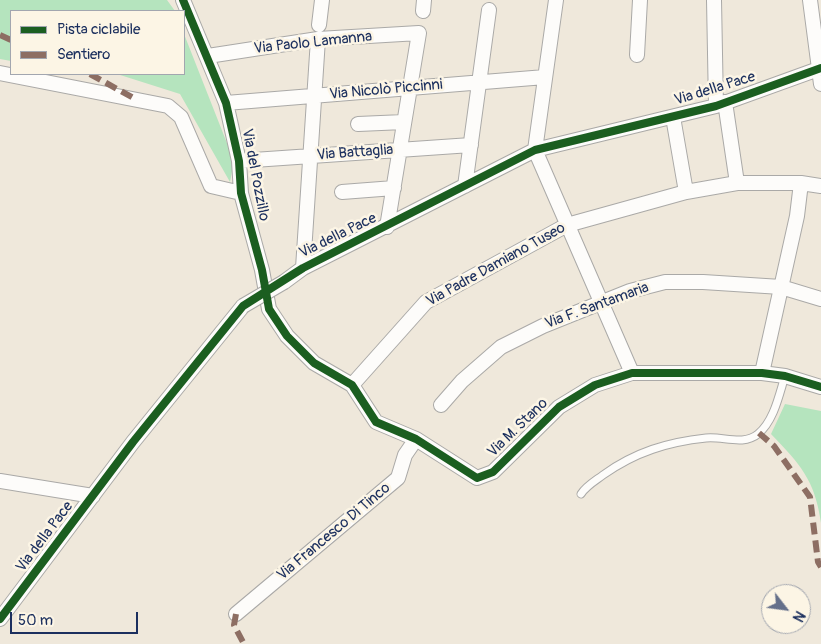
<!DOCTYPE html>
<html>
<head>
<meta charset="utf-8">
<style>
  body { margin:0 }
  #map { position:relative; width:821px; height:644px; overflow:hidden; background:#efe8db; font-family:Pangolin,sans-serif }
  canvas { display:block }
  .legend { position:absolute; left:10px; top:10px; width:175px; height:65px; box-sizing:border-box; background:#fcf5e5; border:1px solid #a2a6af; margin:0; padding:6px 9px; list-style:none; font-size:15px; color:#1b2f5e }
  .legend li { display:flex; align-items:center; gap:10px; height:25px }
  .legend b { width:25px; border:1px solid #a2a6af }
  .north { position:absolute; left:761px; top:584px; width:50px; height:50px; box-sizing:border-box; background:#fcf5e5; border:1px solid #a2a6af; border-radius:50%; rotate:120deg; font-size:14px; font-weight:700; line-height:20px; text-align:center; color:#1b2f5e }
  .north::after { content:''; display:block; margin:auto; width:18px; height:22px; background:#65708a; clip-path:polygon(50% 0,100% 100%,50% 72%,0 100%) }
  .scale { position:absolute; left:10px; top:612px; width:128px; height:22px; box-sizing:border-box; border:2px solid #1b2f5e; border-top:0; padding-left:6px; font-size:15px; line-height:18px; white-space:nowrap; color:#1b2f5e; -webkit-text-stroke:4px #fcf5e5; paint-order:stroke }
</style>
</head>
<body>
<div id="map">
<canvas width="821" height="644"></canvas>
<ul class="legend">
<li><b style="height:6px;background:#1b5e20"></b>Pista ciclabile</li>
<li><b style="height:6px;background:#8d6e63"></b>Sentiero</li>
</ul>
<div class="north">N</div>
<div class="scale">50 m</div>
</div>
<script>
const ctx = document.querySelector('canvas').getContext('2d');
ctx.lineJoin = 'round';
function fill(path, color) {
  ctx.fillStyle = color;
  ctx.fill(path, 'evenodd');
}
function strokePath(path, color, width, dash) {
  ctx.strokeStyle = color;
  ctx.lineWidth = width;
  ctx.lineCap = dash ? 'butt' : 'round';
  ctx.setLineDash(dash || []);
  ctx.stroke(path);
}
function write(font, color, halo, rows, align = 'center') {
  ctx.font = font + ' Pangolin,sans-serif';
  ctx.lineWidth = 5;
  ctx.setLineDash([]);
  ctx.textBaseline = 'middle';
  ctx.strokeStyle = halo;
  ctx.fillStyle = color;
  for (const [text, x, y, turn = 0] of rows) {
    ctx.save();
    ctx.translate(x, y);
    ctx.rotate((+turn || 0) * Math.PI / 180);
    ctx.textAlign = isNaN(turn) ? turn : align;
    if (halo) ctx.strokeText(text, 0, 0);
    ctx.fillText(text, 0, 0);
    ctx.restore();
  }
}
const green = new Path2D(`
  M 0,0 L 167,0 L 175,11 L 11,11 L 11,61 L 0,59 Z
  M 184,34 L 234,161 L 230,182 L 180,94 L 117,74 L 184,74 Z
  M 785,404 L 821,411 L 821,523 C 815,480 800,464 771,434 Z`);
const service = new Path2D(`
  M 581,494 C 586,486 595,481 603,475 C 635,452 668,442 706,438 C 723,436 743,446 758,434 C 774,421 779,395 785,376`);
const minor = new Path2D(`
  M 183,0 L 226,103 L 239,161 L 241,193 L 262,270 L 269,309 L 287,336 L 314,363 L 352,385 L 376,422 L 416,439 L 477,478 L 493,472 L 559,407 L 595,385 L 632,373 L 762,373 L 785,376 L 821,387
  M 556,0 L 535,150 L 632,373
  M 714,0 L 716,106
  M 810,0 L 821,84
  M 423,11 L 424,0
  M 319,25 L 322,0
  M 637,55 L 640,0
  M 208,56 L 318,39 L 419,33 L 387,227
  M 0,73 L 168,106 L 181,117 L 211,186 L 241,193
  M 725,102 L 737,183
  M 226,103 L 545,77
  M 673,117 L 686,192
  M 358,124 L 404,122
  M 239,161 L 471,145
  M 465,186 L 489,10
  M 342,192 L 394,188
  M 303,268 L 318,39
  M 284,282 L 303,268 L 535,150 L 716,106 L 821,68
  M 762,373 L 797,216 L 801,183
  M 352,385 L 426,302 L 567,225 L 686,192 L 737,183 L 801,183 L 821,186
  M 441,405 L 462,381 L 501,347 L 543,326 L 630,291 L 665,282 L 703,282 L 781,287 L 821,299
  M 0,481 L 93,496
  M 236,614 L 398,478 L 405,455 L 416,439
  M 0,619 L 133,442 L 243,306`);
const minorBridge = new Path2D(`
  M 243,306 L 284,282`);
const quiet = new Path2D(`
  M 0,35 L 11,40
  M 90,74 L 137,100
  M 759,433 L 774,446 L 810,497 L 818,562 L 821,567
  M 236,614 L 234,625 L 244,644`);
const cycleway = new Path2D(`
  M 183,0 L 226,103 L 239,161 L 241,193 L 262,270 L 269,309 L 287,336 L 314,363 L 352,385 L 376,422 L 416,439 L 477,478 L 493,472 L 559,407 L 595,385 L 632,373 L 762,373 L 785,376 L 821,387
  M 0,619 L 133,442 L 243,306 L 303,268 L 535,150 L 716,106 L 821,68`);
const streetNames = [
  ["Via Paolo Lamanna",313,43,-6],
  ["Via della Pace",715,89,-17],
  ["Via Nicolò Piccinni",386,90,-5],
  ["Via Battaglia",355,153,-4],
  ["Via del Pozzillo",255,175,79],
  ["Via della Pace",338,236,-26],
  ["Via Padre Damiano Tuseo",496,265,-29],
  ["Via F. Santamaria",597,306,-20],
  ["Via M. Stano",518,428,-44],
  ["Via Francesco Di Tinco",334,532,-40],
  ["Via della Pace",45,537,-53]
];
fill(green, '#b5e4be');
strokePath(service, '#aaa9a7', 9);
strokePath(minor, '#aaa9a7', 16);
strokePath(service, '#fdfcfa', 7);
strokePath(minor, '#fdfcfa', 14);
strokePath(minorBridge, '#aaa9a7', 16, []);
strokePath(minorBridge, '#fdfcfa', 14);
strokePath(quiet, '#8d6e63', 6, [12, 6]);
strokePath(cycleway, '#1b5e20', 8);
write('15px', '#1b2f5e', '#fcf5e5', streetNames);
</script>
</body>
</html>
